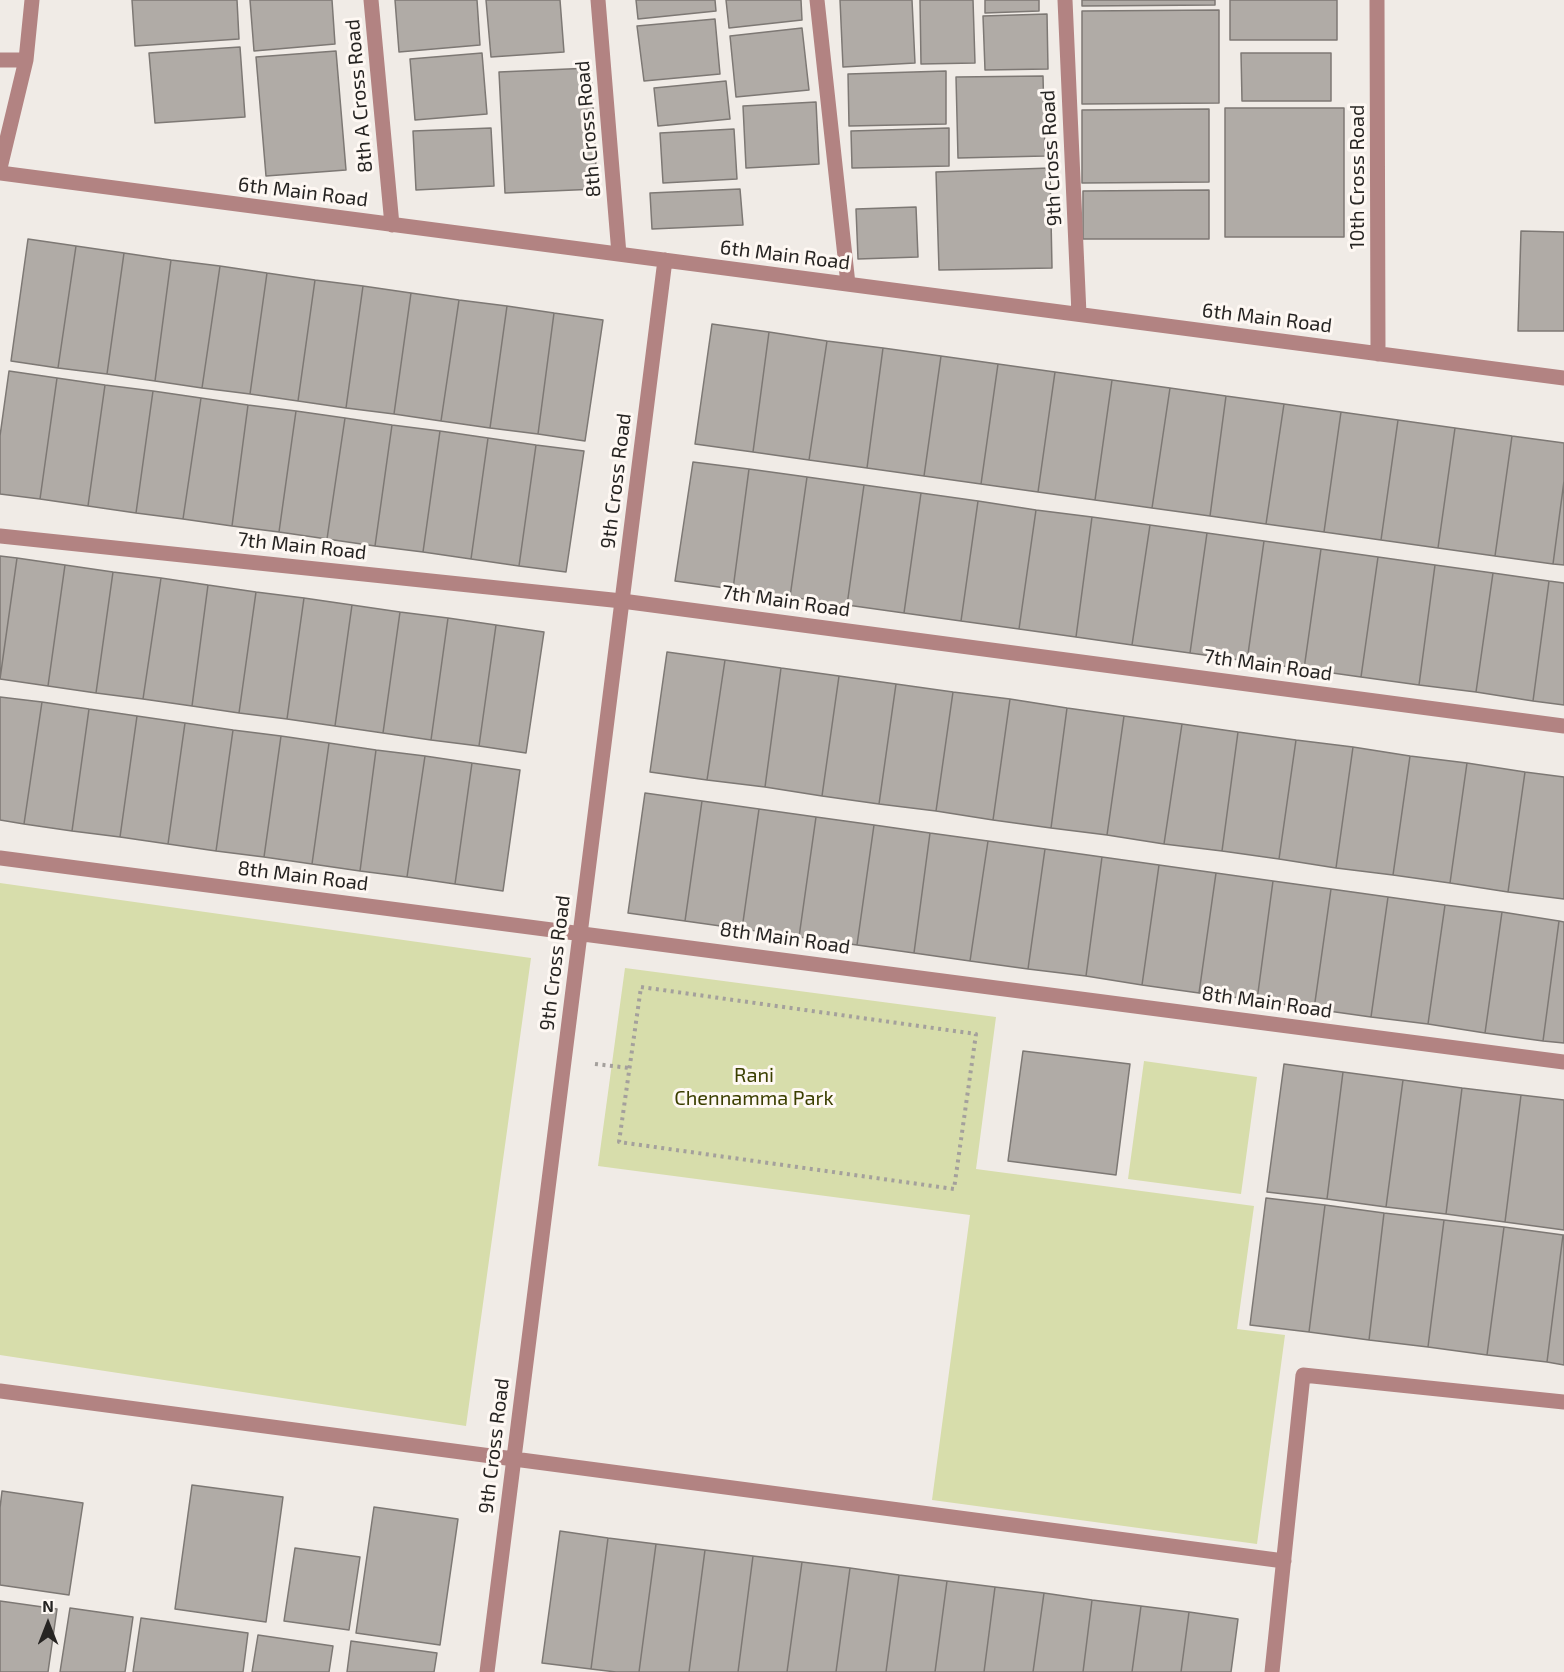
<!DOCTYPE html>
<html>
<head>
<meta charset="utf-8">
<style>
  body { margin:0 }
  #map { position:relative; width:1564px; height:1672px; overflow:hidden; background:#f0ebe6; font-family:"Exo 2",sans-serif }
  canvas { display:block }
  .north { position:absolute; left:18px; top:1594px; width:60px; height:60px; -webkit-text-stroke:4px #fef8f3; paint-order:stroke; rotate:0deg; font-size:16px; font-weight:700; line-height:24px; text-align:center; color:#262422 }
  .north::after { content:''; display:block; margin:auto; width:21px; height:27px; background:#262422; clip-path:polygon(50% 0,100% 100%,50% 72%,0 100%) }
</style>
</head>
<body>
<div id="map">
<canvas width="1564" height="1672"></canvas>
<div class="north">N</div>
</div>
<script>
const ctx = document.querySelector('canvas').getContext('2d');
ctx.lineJoin = 'round';
function fill(path, color) {
  ctx.fillStyle = color;
  ctx.fill(path, 'evenodd');
}
function strokePath(path, color, width, dash) {
  ctx.strokeStyle = color;
  ctx.lineWidth = width;
  ctx.lineCap = dash ? 'butt' : 'round';
  ctx.setLineDash(dash || []);
  ctx.stroke(path);
}
function write(font, color, halo, rows, align = 'center') {
  ctx.font = font + ' "Exo 2",sans-serif';
  ctx.lineWidth = 6;
  ctx.setLineDash([]);
  ctx.textBaseline = 'middle';
  ctx.strokeStyle = halo;
  ctx.fillStyle = color;
  for (const [text, x, y, turn = 0] of rows) {
    ctx.save();
    ctx.translate(x, y);
    ctx.rotate((+turn || 0) * Math.PI / 180);
    ctx.textAlign = isNaN(turn) ? turn : align;
    if (halo) ctx.strokeText(text, 0, 0);
    ctx.fillText(text, 0, 0);
    ctx.restore();
  }
}
const green = new Path2D(`
  M 0,883 L 531,958 L 466,1426 L 0,1355 Z
  M 625,968 L 996,1017 L 976,1169 L 1254,1206 L 1237,1329 L 1285,1335 L 1257,1544 L 932,1500 L 970,1215 L 598,1166 Z
  M 1144,1061 L 1257,1077 L 1241,1194 L 1128,1179 Z`);
const building = new Path2D(`
  M 132,0 L 237,0 L 239,39 L 135,46 Z
  M 250,0 L 332,0 L 335,44 L 254,51 Z
  M 395,0 L 477,0 L 480,45 L 399,52 Z
  M 486,0 L 560,0 L 564,52 L 491,57 Z
  M 636,0 L 715,0 L 716,11 L 638,19 Z
  M 726,0 L 801,0 L 802,20 L 729,28 Z
  M 840,0 L 912,0 L 915,63 L 843,67 Z
  M 920,0 L 973,0 L 975,63 L 921,64 Z
  M 985,0 L 1039,0 L 1039,11 L 985,13 Z
  M 1082,0 L 1215,0 L 1215,5 L 1082,6 Z
  M 1230,0 L 1337,0 L 1337,40 L 1230,40 Z
  M 1219,10 L 1219,103 L 1082,104 L 1082,11 Z
  M 1047,14 L 1048,69 L 985,70 L 983,16 Z
  M 715,19 L 720,74 L 644,81 L 637,26 Z
  M 802,28 L 809,90 L 736,97 L 730,36 Z
  M 240,47 L 245,117 L 155,123 L 149,53 Z
  M 336,51 L 346,170 L 266,176 L 256,57 Z
  M 482,53 L 487,114 L 415,120 L 410,59 Z
  M 1241,53 L 1331,53 L 1331,101 L 1242,101 Z
  M 591,68 L 597,189 L 505,193 L 499,72 Z
  M 946,71 L 946,124 L 849,126 L 848,74 Z
  M 1043,76 L 1045,156 L 958,158 L 956,77 Z
  M 726,81 L 730,119 L 658,126 L 654,88 Z
  M 816,102 L 819,164 L 746,168 L 743,106 Z
  M 1225,108 L 1344,108 L 1344,237 L 1225,237 Z
  M 1209,109 L 1209,182 L 1082,183 L 1082,110 Z
  M 491,128 L 494,186 L 416,190 L 413,131 Z
  M 949,128 L 949,166 L 852,168 L 851,131 Z
  M 734,129 L 737,179 L 663,183 L 660,133 Z
  M 1050,168 L 1052,268 L 939,270 L 936,172 Z
  M 740,189 L 743,225 L 652,229 L 650,193 Z
  M 1209,190 L 1209,239 L 1083,239 L 1083,191 Z
  M 916,207 L 918,257 L 858,259 L 856,209 Z
  M 1521,231 L 1564,232 L 1564,331 L 1518,331 Z
  M 28,239 L 76,246 L 58,368 L 11,361 Z
  M 76,246 L 124,253 L 107,374 L 58,368 Z
  M 124,253 L 171,260 L 155,381 L 107,374 Z
  M 171,260 L 220,266 L 202,388 L 155,381 Z
  M 220,266 L 267,273 L 250,394 L 202,388 Z
  M 267,273 L 315,280 L 298,401 L 250,394 Z
  M 315,280 L 363,286 L 346,408 L 298,401 Z
  M 363,286 L 411,293 L 394,414 L 346,408 Z
  M 411,293 L 459,300 L 441,421 L 394,414 Z
  M 459,300 L 507,306 L 490,428 L 441,421 Z
  M 507,306 L 554,313 L 538,434 L 490,428 Z
  M 554,313 L 603,320 L 585,441 L 538,434 Z
  M 712,324 L 769,332 L 753,452 L 695,444 Z
  M 769,332 L 827,341 L 809,460 L 753,452 Z
  M 827,341 L 883,348 L 867,468 L 809,460 Z
  M 883,348 L 941,356 L 924,476 L 867,468 Z
  M 941,356 L 998,364 L 981,484 L 924,476 Z
  M 998,364 L 1055,372 L 1038,492 L 981,484 Z
  M 9,371 L 57,378 L 40,499 L 0,494 L 0,436 Z
  M 1055,372 L 1112,380 L 1095,500 L 1038,492 Z
  M 57,378 L 105,385 L 88,506 L 40,499 Z
  M 1112,380 L 1170,388 L 1152,508 L 1095,500 Z
  M 105,385 L 153,391 L 136,513 L 88,506 Z
  M 1170,388 L 1226,396 L 1210,516 L 1152,508 Z
  M 153,391 L 201,398 L 183,519 L 136,513 Z
  M 1226,396 L 1284,404 L 1266,524 L 1210,516 Z
  M 201,398 L 248,405 L 232,526 L 183,519 Z
  M 1284,404 L 1341,412 L 1324,532 L 1266,524 Z
  M 248,405 L 296,411 L 279,532 L 232,526 Z
  M 296,411 L 345,418 L 327,539 L 279,532 Z
  M 1341,412 L 1398,420 L 1381,540 L 1324,532 Z
  M 345,418 L 392,425 L 375,546 L 327,539 Z
  M 1398,420 L 1455,428 L 1438,548 L 1381,540 Z
  M 392,425 L 440,431 L 423,552 L 375,546 Z
  M 1455,428 L 1512,436 L 1495,556 L 1438,548 Z
  M 440,431 L 488,438 L 471,559 L 423,552 Z
  M 1512,436 L 1564,443 L 1564,481 L 1553,564 L 1495,556 Z
  M 488,438 L 536,445 L 519,566 L 471,559 Z
  M 536,445 L 584,451 L 566,572 L 519,566 Z
  M 693,462 L 749,469 L 733,589 L 675,581 Z
  M 749,469 L 807,477 L 790,597 L 733,589 Z
  M 807,477 L 864,485 L 847,605 L 790,597 Z
  M 1564,481 L 1564,565 L 1553,564 Z
  M 864,485 L 921,493 L 904,613 L 847,605 Z
  M 921,493 L 978,501 L 961,621 L 904,613 Z
  M 978,501 L 1036,510 L 1019,629 L 961,621 Z
  M 1036,510 L 1092,517 L 1076,637 L 1019,629 Z
  M 1092,517 L 1150,525 L 1132,645 L 1076,637 Z
  M 1150,525 L 1207,533 L 1190,653 L 1132,645 Z
  M 1207,533 L 1264,541 L 1247,661 L 1190,653 Z
  M 1264,541 L 1321,549 L 1304,669 L 1247,661 Z
  M 1321,549 L 1378,557 L 1361,677 L 1304,669 Z
  M 0,556 L 17,558 L 0,679 Z
  M 1378,557 L 1435,565 L 1419,685 L 1361,677 Z
  M 17,558 L 65,565 L 48,686 L 0,679 Z
  M 65,565 L 113,572 L 96,693 L 48,686 Z
  M 1435,565 L 1493,573 L 1476,692 L 1419,685 Z
  M 113,572 L 161,578 L 143,699 L 96,693 Z
  M 1493,573 L 1549,581 L 1533,701 L 1476,692 Z
  M 161,578 L 208,585 L 192,706 L 143,699 Z
  M 1549,581 L 1564,583 L 1564,705 L 1533,701 Z
  M 208,585 L 256,592 L 239,713 L 192,706 Z
  M 256,592 L 304,598 L 287,719 L 239,713 Z
  M 304,598 L 352,605 L 335,726 L 287,719 Z
  M 352,605 L 400,612 L 383,733 L 335,726 Z
  M 400,612 L 448,618 L 431,740 L 383,733 Z
  M 448,618 L 496,625 L 479,746 L 431,740 Z
  M 496,625 L 544,632 L 526,753 L 479,746 Z
  M 667,652 L 725,660 L 707,780 L 650,772 Z
  M 725,660 L 781,668 L 765,787 L 707,780 Z
  M 781,668 L 839,676 L 822,796 L 765,787 Z
  M 839,676 L 896,684 L 879,804 L 822,796 Z
  M 896,684 L 953,692 L 936,811 L 879,804 Z
  M 953,692 L 1010,699 L 993,820 L 936,811 Z
  M 0,697 L 42,702 L 24,824 L 0,820 Z
  M 1010,699 L 1067,708 L 1051,828 L 993,820 Z
  M 42,702 L 89,709 L 72,831 L 24,824 Z
  M 1067,708 L 1124,716 L 1107,835 L 1051,828 Z
  M 89,709 L 137,716 L 120,837 L 72,831 Z
  M 137,716 L 185,723 L 168,844 L 120,837 Z
  M 1124,716 L 1182,724 L 1164,844 L 1107,835 Z
  M 185,723 L 233,730 L 216,851 L 168,844 Z
  M 1182,724 L 1238,732 L 1222,851 L 1164,844 Z
  M 233,730 L 281,736 L 264,857 L 216,851 Z
  M 1238,732 L 1296,740 L 1279,859 L 1222,851 Z
  M 281,736 L 329,743 L 312,864 L 264,857 Z
  M 1296,740 L 1353,747 L 1336,868 L 1279,859 Z
  M 329,743 L 376,750 L 360,871 L 312,864 Z
  M 1353,747 L 1410,756 L 1393,875 L 1336,868 Z
  M 376,750 L 425,756 L 407,877 L 360,871 Z
  M 425,756 L 472,763 L 455,884 L 407,877 Z
  M 1410,756 L 1467,763 L 1450,883 L 1393,875 Z
  M 472,763 L 520,770 L 503,891 L 455,884 Z
  M 1467,763 L 1525,772 L 1508,892 L 1450,883 Z
  M 1525,772 L 1564,777 L 1564,899 L 1508,892 Z
  M 645,793 L 702,801 L 685,921 L 628,913 Z
  M 702,801 L 759,809 L 742,929 L 685,921 Z
  M 759,809 L 816,817 L 799,937 L 742,929 Z
  M 816,817 L 874,825 L 857,945 L 799,937 Z
  M 874,825 L 930,833 L 914,953 L 857,945 Z
  M 930,833 L 988,841 L 970,961 L 914,953 Z
  M 988,841 L 1045,849 L 1028,969 L 970,961 Z
  M 1045,849 L 1102,857 L 1086,976 L 1028,969 Z
  M 1102,857 L 1159,865 L 1142,985 L 1086,976 Z
  M 1159,865 L 1216,873 L 1199,993 L 1142,985 Z
  M 1216,873 L 1273,881 L 1257,1000 L 1199,993 Z
  M 1273,881 L 1331,889 L 1314,1009 L 1257,1000 Z
  M 1331,889 L 1388,897 L 1371,1017 L 1314,1009 Z
  M 1388,897 L 1445,905 L 1428,1024 L 1371,1017 Z
  M 1445,905 L 1502,912 L 1485,1033 L 1428,1024 Z
  M 1502,912 L 1559,921 L 1543,1041 L 1485,1033 Z
  M 1559,921 L 1564,922 L 1564,1043 L 1543,1041 Z
  M 1023,1051 L 1130,1064 L 1116,1175 L 1008,1161 Z
  M 1284,1064 L 1343,1072 L 1327,1199 L 1267,1192 Z
  M 1343,1072 L 1403,1080 L 1386,1207 L 1327,1199 Z
  M 1403,1080 L 1462,1088 L 1446,1214 L 1386,1207 Z
  M 1462,1088 L 1521,1095 L 1505,1222 L 1446,1214 Z
  M 1521,1095 L 1564,1100 L 1564,1230 L 1505,1222 Z
  M 1266,1198 L 1325,1205 L 1309,1332 L 1250,1325 Z
  M 1325,1205 L 1384,1213 L 1369,1340 L 1309,1332 Z
  M 1384,1213 L 1444,1220 L 1428,1347 L 1369,1340 Z
  M 1444,1220 L 1504,1227 L 1487,1355 L 1428,1347 Z
  M 1504,1227 L 1563,1235 L 1547,1362 L 1487,1355 Z
  M 1563,1235 L 1564,1235 L 1564,1365 L 1547,1362 Z
  M 192,1485 L 283,1497 L 266,1622 L 175,1609 Z
  M 2,1491 L 83,1503 L 69,1595 L 0,1585 L 0,1508 Z
  M 374,1507 L 458,1519 L 440,1645 L 356,1633 Z
  M 560,1531 L 608,1538 L 591,1669 L 542,1663 Z
  M 608,1538 L 656,1544 L 639,1672 L 616,1672 L 591,1669 Z
  M 656,1544 L 705,1550 L 689,1672 L 639,1672 Z
  M 295,1548 L 360,1557 L 349,1630 L 284,1621 Z
  M 705,1550 L 753,1556 L 738,1672 L 689,1672 Z
  M 753,1556 L 802,1562 L 787,1672 L 738,1672 Z
  M 802,1562 L 850,1568 L 836,1672 L 787,1672 Z
  M 850,1568 L 899,1575 L 886,1672 L 836,1672 Z
  M 899,1575 L 947,1581 L 935,1672 L 886,1672 Z
  M 947,1581 L 995,1587 L 984,1672 L 935,1672 Z
  M 995,1587 L 1044,1593 L 1033,1672 L 984,1672 Z
  M 1044,1593 L 1092,1600 L 1083,1672 L 1033,1672 Z
  M 1092,1600 L 1141,1606 L 1132,1672 L 1083,1672 Z
  M 0,1601 L 57,1609 L 48,1672 L 0,1672 Z
  M 1141,1606 L 1189,1612 L 1181,1672 L 1132,1672 Z
  M 70,1608 L 133,1617 L 125,1672 L 60,1672 Z
  M 1189,1612 L 1238,1619 L 1231,1672 L 1181,1672 Z
  M 141,1618 L 248,1633 L 243,1672 L 133,1672 Z
  M 258,1635 L 333,1646 L 329,1672 L 252,1672 Z
  M 351,1641 L 437,1653 L 434,1672 L 347,1672 Z`);
const path = new Path2D(`
  M 641,987 L 976,1034 L 954,1189 L 619,1142 Z
  M 595,1064 L 630,1068`);
const minor = new Path2D(`
  M 371,0 L 392,225
  M 598,0 L 619,254
  M 817,0 L 848,284
  M 1065,0 L 1079,314
  M 1377,0 L 1378,354
  M 0,60 L 26,60
  M 0,168 L 26,60 L 32,0
  M 0,173 L 1564,378
  M 0,536 L 622,601 L 1564,726
  M 0,858 L 1564,1062
  M 0,1391 L 1284,1561
  M 487,1672 L 665,260
  M 1272,1672 L 1303,1375 L 1564,1402`);
const streetNames = [
  ["8th A Cross Road",359,96,-95],
  ["8th Cross Road",588,129,-95],
  ["9th Cross Road",1051,158,-93],
  ["10th Cross Road",1357,177,-90],
  ["6th Main Road",303,192,7],
  ["6th Main Road",785,255,7],
  ["6th Main Road",1267,318,7],
  ["9th Cross Road",616,481,-83],
  ["7th Main Road",302,546,6],
  ["7th Main Road",786,601,8],
  ["7th Main Road",1268,665,8],
  ["8th Main Road",303,876,7],
  ["8th Main Road",785,938,8],
  ["9th Cross Road",555,963,-83],
  ["8th Main Road",1267,1002,8],
  ["9th Cross Road",494,1446,-83]
];
const parkNames = [
  ["Rani",754,1075],
  ["Chennamma Park",754,1098]
];
fill(green, '#d7ddab');
fill(building, '#b0aba6');
strokePath(building, '#7d7874', 1.5);
strokePath(path, '#a4a09c', 4, [3, 4.5]);
strokePath(minor, '#b28382', 15);
write('20px', '#262422', '#fef8f3', streetNames);
write('20px', '#3b3f00', '#fef8f3', parkNames);
</script>
</body>
</html>
